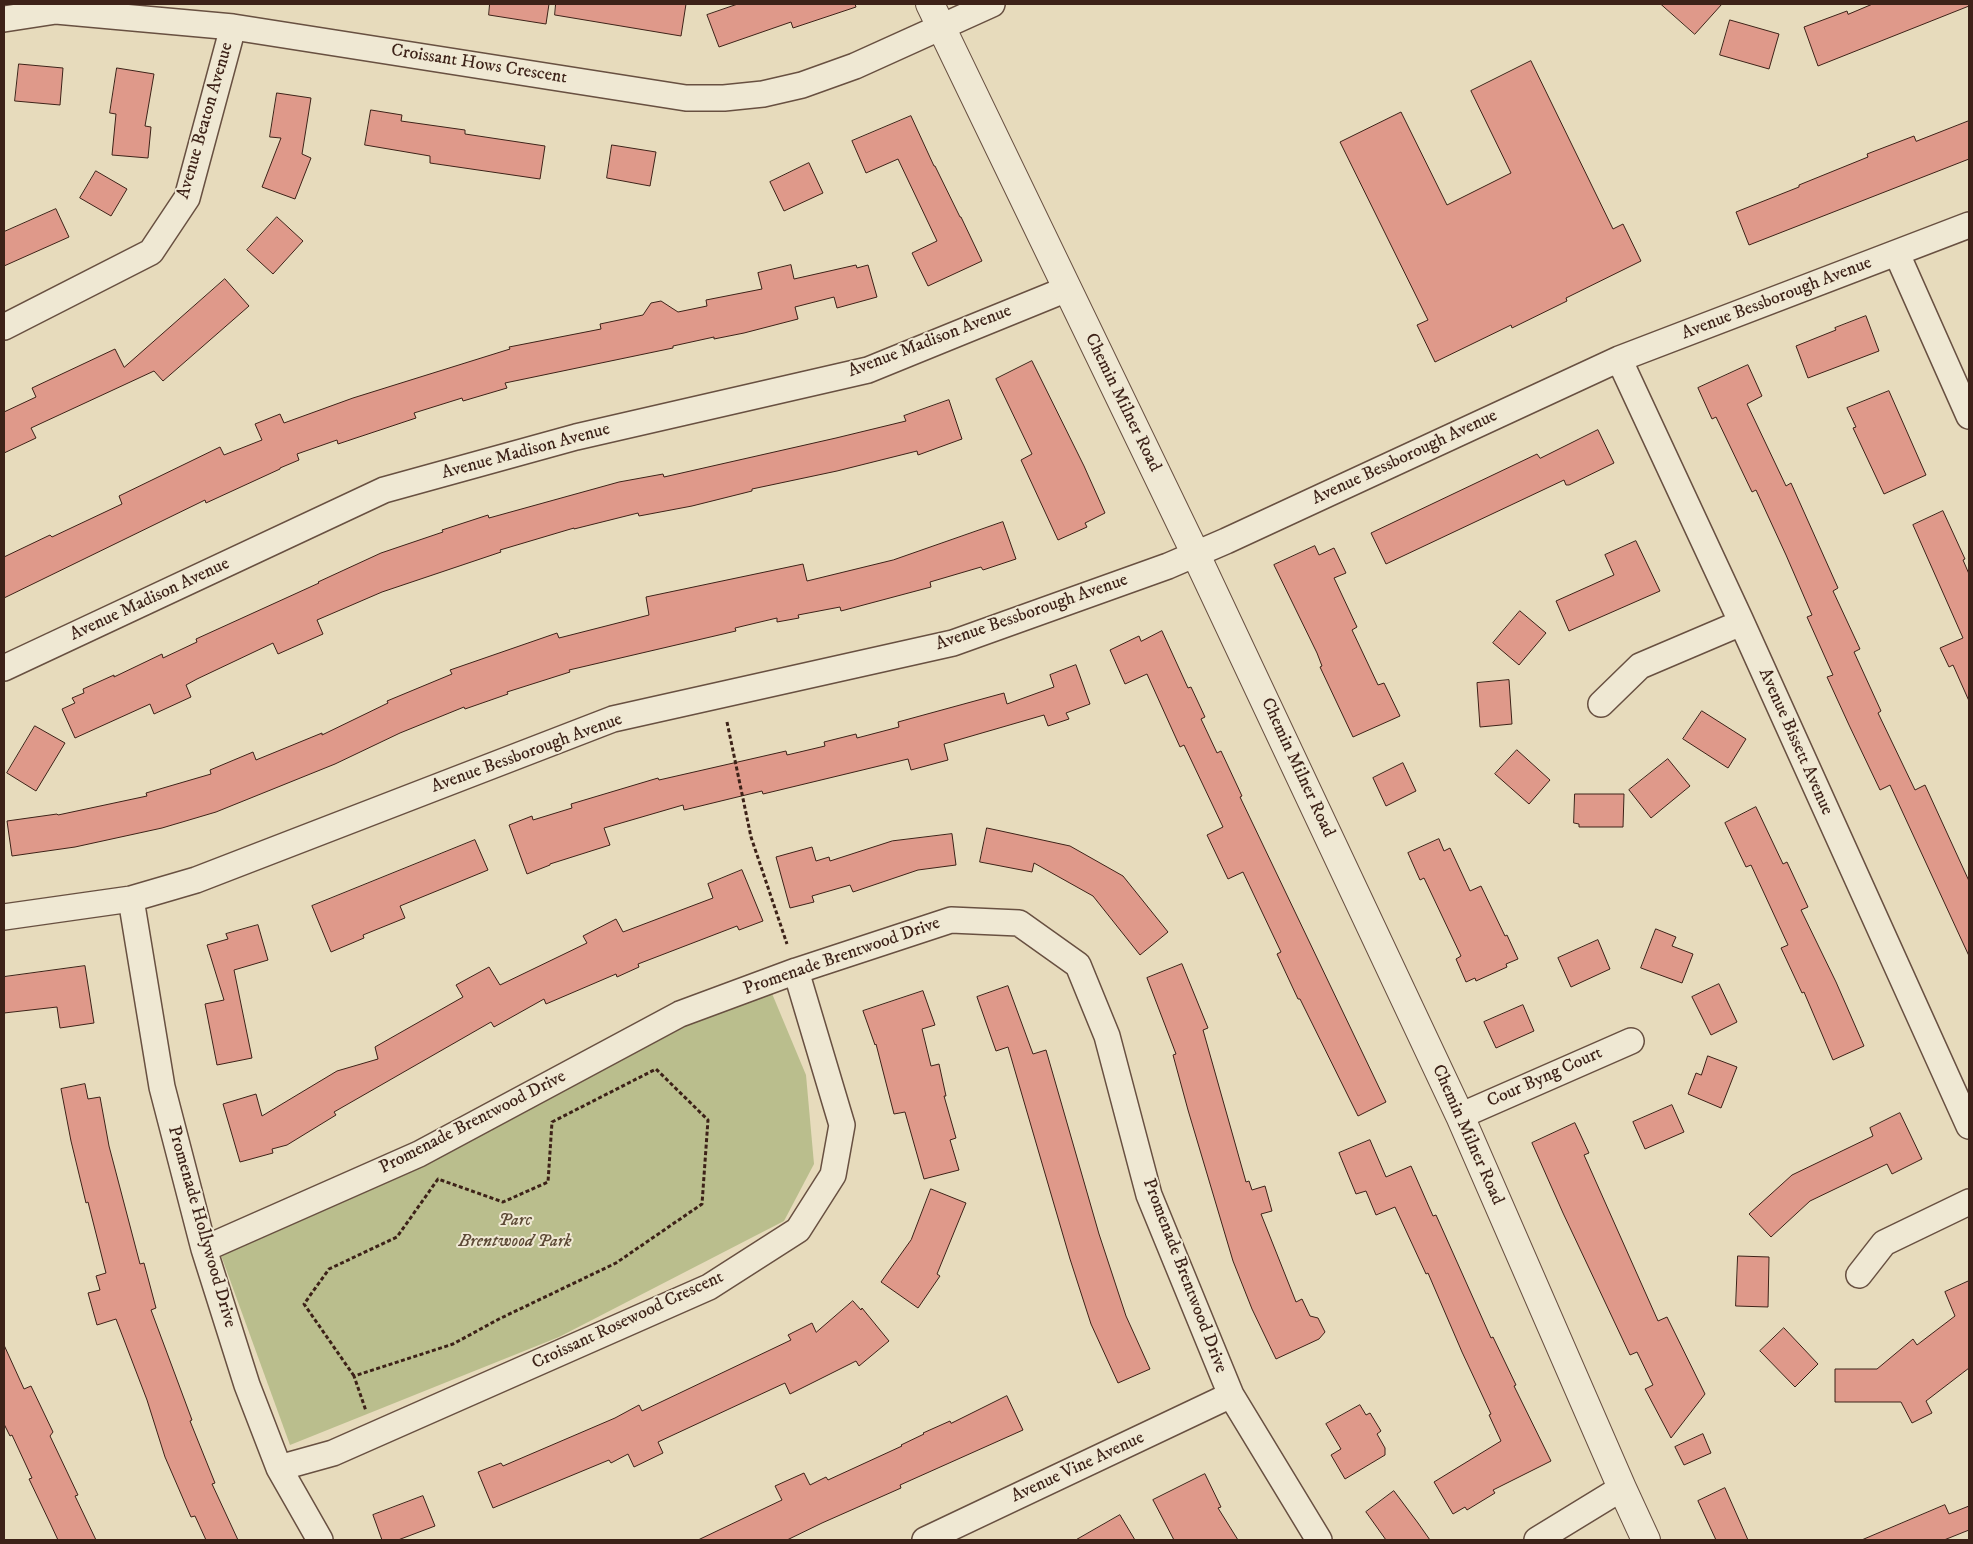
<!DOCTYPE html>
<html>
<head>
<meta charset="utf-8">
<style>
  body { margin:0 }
  #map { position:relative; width:1973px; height:1544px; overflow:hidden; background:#e7dbbc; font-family:"IM FELL DW Pica",serif }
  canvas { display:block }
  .frame { position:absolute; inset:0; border:5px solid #3d2218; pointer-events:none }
</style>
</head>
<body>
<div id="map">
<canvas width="1973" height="1544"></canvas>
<div class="frame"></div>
</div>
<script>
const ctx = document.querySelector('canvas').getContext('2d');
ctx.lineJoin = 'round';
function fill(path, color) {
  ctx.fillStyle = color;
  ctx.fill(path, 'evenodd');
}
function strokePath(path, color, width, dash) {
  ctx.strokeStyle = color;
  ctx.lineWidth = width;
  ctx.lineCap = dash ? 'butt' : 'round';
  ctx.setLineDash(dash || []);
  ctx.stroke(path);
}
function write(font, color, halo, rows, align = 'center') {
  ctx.font = font + ' "IM FELL DW Pica",serif';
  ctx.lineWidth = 4;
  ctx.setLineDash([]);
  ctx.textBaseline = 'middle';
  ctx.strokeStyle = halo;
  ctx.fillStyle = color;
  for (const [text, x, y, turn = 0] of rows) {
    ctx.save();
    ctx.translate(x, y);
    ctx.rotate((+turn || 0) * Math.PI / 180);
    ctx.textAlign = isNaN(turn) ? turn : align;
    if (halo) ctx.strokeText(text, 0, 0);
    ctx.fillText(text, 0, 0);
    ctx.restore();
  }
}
const green = new Path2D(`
  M 768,984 L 806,1075 L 814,1164 L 784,1221 L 559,1337 L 290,1445 L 218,1247 Z`);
const building = new Path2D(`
  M 490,4 L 549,4 L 546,24 L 489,15 Z
  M 556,4 L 686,4 L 681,36 L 555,15 Z
  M 738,4 L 855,4 L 856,7 L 793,28 L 791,22 L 719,47 L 707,15 Z
  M 1661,4 L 1722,4 L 1695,34 Z
  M 1873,4 L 1969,4 L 1969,6 L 1818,66 L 1804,27 L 1847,11 L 1848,14 Z
  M 1730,20 L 1779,34 L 1769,69 L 1720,55 Z
  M 1531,61 L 1613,229 L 1623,224 L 1641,261 L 1566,298 L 1567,301 L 1512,328 L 1511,325 L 1435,362 L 1417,325 L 1428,320 L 1340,142 L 1401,112 L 1447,205 L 1511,173 L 1471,91 Z
  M 19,64 L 63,68 L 60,105 L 15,101 Z
  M 117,68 L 154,74 L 145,126 L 151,127 L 148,158 L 112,155 L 116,114 L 110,113 Z
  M 277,93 L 311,98 L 302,154 L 311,158 L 295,199 L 262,187 L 281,138 L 270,137 Z
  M 371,110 L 402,115 L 401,121 L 465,130 L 465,134 L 545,146 L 540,179 L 430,163 L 430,156 L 365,145 Z
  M 911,116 L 934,166 L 935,166 L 960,217 L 961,217 L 982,261 L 928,286 L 912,253 L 937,241 L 898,159 L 866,173 L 852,141 Z
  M 1969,121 L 1969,159 L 1749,245 L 1736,212 L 1799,187 L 1799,185 L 1868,157 L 1867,154 L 1914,136 L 1916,141 Z
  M 612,145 L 656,152 L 650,186 L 607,178 Z
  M 809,163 L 823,193 L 784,211 L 770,182 Z
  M 96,171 L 127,189 L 111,216 L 80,198 Z
  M 56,209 L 69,237 L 4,266 L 4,232 Z
  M 277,217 L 303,241 L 273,274 L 247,250 Z
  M 791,265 L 794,279 L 856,265 L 857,268 L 868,265 L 877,297 L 837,308 L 834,297 L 795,307 L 798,319 L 744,333 L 714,339 L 714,337 L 673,346 L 673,348 L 505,383 L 507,388 L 463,401 L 462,398 L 414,413 L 416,418 L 338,444 L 337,440 L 297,454 L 299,460 L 280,468 L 280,469 L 206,503 L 205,500 L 4,598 L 4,557 L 50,535 L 52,537 L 122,504 L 119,496 L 220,447 L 224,455 L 262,440 L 255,424 L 280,414 L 284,423 L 353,398 L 510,349 L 509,347 L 601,329 L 600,324 L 643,315 L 651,303 L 661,301 L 678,312 L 707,306 L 706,300 L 762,289 L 758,273 Z
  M 225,279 L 249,306 L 163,381 L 154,371 L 31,428 L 36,438 L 4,453 L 4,412 L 36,397 L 32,388 L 115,349 L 124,367 Z
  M 1866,316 L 1879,351 L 1808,378 L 1796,346 L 1836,330 L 1835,328 Z
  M 1032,361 L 1084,466 L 1105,513 L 1085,523 L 1087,527 L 1058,540 L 1021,460 L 1032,454 L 996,379 Z
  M 1748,365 L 1762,396 L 1747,404 L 1786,486 L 1791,483 L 1838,588 L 1833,591 L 1860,649 L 1854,652 L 1881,711 L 1878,713 L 1915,790 L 1925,785 L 1969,881 L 1969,956 L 1890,785 L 1880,790 L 1849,725 L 1827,677 L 1833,675 L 1807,617 L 1812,615 L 1786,555 L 1756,490 L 1752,492 L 1716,417 L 1712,419 L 1698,388 Z
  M 1889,391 L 1926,475 L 1884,494 L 1853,428 L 1856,427 L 1847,408 Z
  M 949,400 L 962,439 L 918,455 L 917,451 L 837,471 L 752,489 L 752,491 L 692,506 L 639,516 L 638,513 L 574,529 L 574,528 L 500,550 L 501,552 L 382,592 L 317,620 L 323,634 L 278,654 L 273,643 L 197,679 L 186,685 L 191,697 L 154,714 L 150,704 L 75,738 L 62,709 L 75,703 L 72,698 L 84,693 L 83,689 L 114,675 L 114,677 L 162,654 L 163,658 L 197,642 L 196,639 L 319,583 L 318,582 L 381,553 L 443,532 L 442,530 L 488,515 L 489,518 L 619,482 L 663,474 L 664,477 L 836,438 L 906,421 L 904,416 Z
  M 1598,430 L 1614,463 L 1569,485 L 1566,485 L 1564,480 L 1386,564 L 1371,533 L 1537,454 L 1540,458 Z
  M 1943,511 L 1965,559 L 1963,560 L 1969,574 L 1969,701 L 1953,665 L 1949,667 L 1940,648 L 1963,638 L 1913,525 Z
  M 1003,522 L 1016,559 L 983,570 L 981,567 L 930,582 L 931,587 L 841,611 L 840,607 L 798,615 L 799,618 L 777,622 L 777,618 L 735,628 L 736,631 L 569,670 L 570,672 L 507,692 L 508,694 L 465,709 L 464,707 L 400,733 L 335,764 L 216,812 L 162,828 L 75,847 L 12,856 L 7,821 L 57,814 L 58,815 L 147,796 L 146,793 L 211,774 L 210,770 L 253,752 L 256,760 L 322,733 L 322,735 L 388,703 L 387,701 L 452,674 L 450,670 L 557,633 L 559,638 L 649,615 L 646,597 L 803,564 L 807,581 L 893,560 Z
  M 1636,541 L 1660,591 L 1569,631 L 1556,601 L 1614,575 L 1605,555 Z
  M 1315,546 L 1319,555 L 1334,548 L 1346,573 L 1334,578 L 1357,627 L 1352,630 L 1378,685 L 1384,683 L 1400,716 L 1353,737 L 1320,667 L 1322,666 L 1317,653 L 1274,565 Z
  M 1520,611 L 1546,633 L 1519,665 L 1493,643 Z
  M 1162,631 L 1188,688 L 1191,687 L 1205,717 L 1201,719 L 1217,753 L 1221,751 L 1242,796 L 1240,797 L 1386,1102 L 1358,1116 L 1300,999 L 1298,999 L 1277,954 L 1281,952 L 1243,872 L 1228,879 L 1207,835 L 1223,827 L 1184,745 L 1180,747 L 1147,674 L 1125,684 L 1110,650 L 1139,636 L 1141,641 Z
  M 1076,665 L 1090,704 L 1066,713 L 1069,719 L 1048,726 L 1044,715 L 944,744 L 948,760 L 911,770 L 908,759 L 763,794 L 762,791 L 684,810 L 683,805 L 604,828 L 610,845 L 550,864 L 550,865 L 527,874 L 509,825 L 532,816 L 533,820 L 572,808 L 571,804 L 658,778 L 659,780 L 786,751 L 787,755 L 825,746 L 824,742 L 856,734 L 857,738 L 899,727 L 898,722 L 1004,693 L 1007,704 L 1054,687 L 1050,675 Z
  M 1509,680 L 1512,724 L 1480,727 L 1477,683 Z
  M 1702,711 L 1746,739 L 1728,768 L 1683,739 Z
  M 35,726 L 65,743 L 36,791 L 7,773 Z
  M 1517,750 L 1550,780 L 1529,804 L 1495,774 Z
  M 1668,759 L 1690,786 L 1651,818 L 1629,790 Z
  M 1403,763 L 1416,791 L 1386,806 L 1373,778 Z
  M 1575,794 L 1624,794 L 1623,827 L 1579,827 L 1579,824 L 1574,823 Z
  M 1756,807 L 1783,864 L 1787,862 L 1808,907 L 1801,910 L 1836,982 L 1864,1046 L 1833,1060 L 1804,992 L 1802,993 L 1781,948 L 1788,945 L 1751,865 L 1746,867 L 1725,823 Z
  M 987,828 L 1070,846 L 1123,876 L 1168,932 L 1140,955 L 1093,896 L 1034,863 L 1032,872 L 980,862 Z
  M 952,834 L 956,865 L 918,870 L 853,892 L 850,885 L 812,896 L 814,902 L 790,908 L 776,857 L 812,847 L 816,861 L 829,857 L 830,861 L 892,841 Z
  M 1439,839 L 1444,851 L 1450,848 L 1470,891 L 1481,886 L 1505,936 L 1507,935 L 1518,959 L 1506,964 L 1507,967 L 1476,981 L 1475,978 L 1466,982 L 1456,959 L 1461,956 L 1424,878 L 1420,880 L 1408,853 Z
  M 475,840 L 488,870 L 400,906 L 405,918 L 363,935 L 364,938 L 331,952 L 312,906 Z
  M 742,870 L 763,921 L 739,930 L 737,926 L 638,964 L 639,967 L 617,977 L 616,974 L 546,1004 L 544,999 L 494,1027 L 491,1022 L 334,1112 L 336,1115 L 287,1145 L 272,1149 L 273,1153 L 240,1162 L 223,1104 L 256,1094 L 262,1116 L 337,1071 L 378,1059 L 375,1047 L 463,997 L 456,985 L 489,967 L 500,985 L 587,943 L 583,936 L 616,919 L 623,932 L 713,898 L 708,884 Z
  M 258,925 L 268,960 L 234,970 L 252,1058 L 217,1065 L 205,1004 L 224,1000 L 207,945 L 228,939 L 226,934 Z
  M 1656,929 L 1676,937 L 1672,946 L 1693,954 L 1682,983 L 1641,968 Z
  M 1598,940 L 1610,969 L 1571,987 L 1558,958 Z
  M 1182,964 L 1208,1028 L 1203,1030 L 1246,1182 L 1249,1181 L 1252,1190 L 1265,1186 L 1272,1211 L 1261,1214 L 1296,1302 L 1302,1299 L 1310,1316 L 1318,1318 L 1325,1332 L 1319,1339 L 1276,1359 L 1252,1309 L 1233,1261 L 1188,1110 L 1173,1055 L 1176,1054 L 1147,978 Z
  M 85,966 L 94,1023 L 60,1028 L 57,1007 L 4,1013 L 4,977 Z
  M 1719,984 L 1737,1022 L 1711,1035 L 1692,997 Z
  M 1008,986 L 1033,1054 L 1046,1050 L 1099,1234 L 1126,1316 L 1150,1369 L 1118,1383 L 1091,1324 L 1070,1259 L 1008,1047 L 996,1051 L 977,997 Z
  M 923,991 L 935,1025 L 922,1029 L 931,1066 L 939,1064 L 946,1096 L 944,1096 L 956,1138 L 950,1140 L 959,1170 L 924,1179 L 905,1112 L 894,1114 L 876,1044 L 875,1045 L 863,1011 Z
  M 1523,1005 L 1534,1031 L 1496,1048 L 1484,1022 Z
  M 1708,1056 L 1737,1067 L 1721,1108 L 1688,1094 L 1696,1073 L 1701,1075 Z
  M 85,1084 L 88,1099 L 100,1097 L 109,1146 L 140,1264 L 144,1263 L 156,1308 L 151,1310 L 176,1377 L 192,1420 L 190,1421 L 215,1483 L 212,1484 L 238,1540 L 206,1540 L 195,1516 L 191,1517 L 165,1457 L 147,1400 L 116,1319 L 97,1325 L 88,1293 L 100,1290 L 96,1276 L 106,1273 L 88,1202 L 86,1203 L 71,1141 L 61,1089 Z
  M 1672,1105 L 1684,1132 L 1645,1149 L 1633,1122 Z
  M 1900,1113 L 1922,1159 L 1892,1174 L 1887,1164 L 1810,1201 L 1771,1237 L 1749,1214 L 1792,1175 L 1873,1136 L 1870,1128 Z
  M 1575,1123 L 1589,1153 L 1584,1155 L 1658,1321 L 1667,1317 L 1705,1394 L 1671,1438 L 1645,1389 L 1653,1385 L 1637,1352 L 1630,1355 L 1563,1213 L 1532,1143 Z
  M 1370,1140 L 1386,1177 L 1411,1166 L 1433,1216 L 1436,1215 L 1491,1338 L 1493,1337 L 1516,1385 L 1514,1386 L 1551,1461 L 1493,1490 L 1495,1493 L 1467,1510 L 1465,1507 L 1453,1514 L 1434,1482 L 1501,1441 L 1489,1415 L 1491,1414 L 1462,1352 L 1428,1273 L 1426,1274 L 1395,1207 L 1376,1215 L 1366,1191 L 1356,1194 L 1339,1153 Z
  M 931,1189 L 966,1203 L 937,1274 L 940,1276 L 918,1308 L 881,1282 L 911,1240 Z
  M 1738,1256 L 1769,1257 L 1768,1307 L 1736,1306 Z
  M 1969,1281 L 1969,1368 L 1926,1401 L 1932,1413 L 1912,1423 L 1901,1402 L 1835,1402 L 1835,1369 L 1877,1369 L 1913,1339 L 1917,1345 L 1955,1316 L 1945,1292 Z
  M 853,1301 L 861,1310 L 862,1308 L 889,1341 L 859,1366 L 856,1361 L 790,1394 L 785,1383 L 729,1409 L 658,1442 L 663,1453 L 634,1467 L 628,1454 L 611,1463 L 609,1460 L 493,1508 L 478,1472 L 501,1463 L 503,1466 L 615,1418 L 639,1405 L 642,1411 L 791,1340 L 788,1335 L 812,1323 L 816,1332 Z
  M 1784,1328 L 1818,1364 L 1795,1387 L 1760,1351 Z
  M 4,1345 L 24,1389 L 31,1386 L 53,1432 L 50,1436 L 78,1495 L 75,1496 L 96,1540 L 58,1540 L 51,1525 L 29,1479 L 32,1478 L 12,1435 L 10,1436 L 4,1424 Z
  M 1007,1396 L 1023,1430 L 900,1485 L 901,1488 L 822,1523 L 787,1540 L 698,1540 L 782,1500 L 775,1486 L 804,1473 L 810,1485 L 826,1477 L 828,1480 L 902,1446 L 901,1445 L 924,1434 L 923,1433 L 950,1421 L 951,1423 Z
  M 1360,1405 L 1366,1415 L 1370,1413 L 1381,1431 L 1377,1434 L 1385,1448 L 1385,1455 L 1345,1479 L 1331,1455 L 1341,1449 L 1326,1424 Z
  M 1703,1434 L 1711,1453 L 1684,1465 L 1675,1447 Z
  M 1205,1474 L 1221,1507 L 1218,1508 L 1238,1540 L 1174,1540 L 1153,1500 Z
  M 1725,1488 L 1748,1540 L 1716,1540 L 1698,1501 Z
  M 1394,1491 L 1418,1523 L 1430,1540 L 1386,1540 L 1366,1512 Z
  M 423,1496 L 435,1526 L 398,1540 L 382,1540 L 373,1515 Z
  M 1945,1505 L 1949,1514 L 1969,1506 L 1969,1530 L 1944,1540 L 1862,1540 Z
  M 1120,1515 L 1135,1540 L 1076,1540 Z`);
const path = new Path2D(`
  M 727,722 L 751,837 L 787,944
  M 354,1376 L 304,1304 L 329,1269 L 397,1237 L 438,1179 L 503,1202 L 548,1182 L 552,1122 L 656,1069 L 708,1120 L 702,1204 L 616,1263 L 499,1319 L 453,1344 L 354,1376 L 366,1411`);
const minor = new Path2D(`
  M 4,19 L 56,11 L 233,27 L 686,98 L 724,98 L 763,94 L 802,85 L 855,66 L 992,4
  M 1897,254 L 1969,416
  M 4,327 L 151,252 L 187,198 L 233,27
  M 1619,359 L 1740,619 L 1969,1126
  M 4,668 L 384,490 L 576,437 L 868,370 L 1067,289
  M 1601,704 L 1640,666 L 1741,623
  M 131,899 L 162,1087 L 204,1249 L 247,1385 L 279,1468 L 320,1540
  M 4,917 L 131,899 L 196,880 L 613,719 L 953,643 L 1168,566 L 1226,541 L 1619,359 L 1969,225
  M 1460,1116 L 1631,1041
  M 204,1249 L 419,1154 L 680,1014 L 796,971 L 951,920 L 1019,923 L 1078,965 L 1107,1036 L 1149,1195 L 1231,1395 L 1319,1540
  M 1859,1275 L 1884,1243 L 1969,1202
  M 279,1468 L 333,1453 L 709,1287 L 798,1230 L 833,1175 L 842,1125 L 796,971
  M 925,1540 L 1231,1395
  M 1537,1540 L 1622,1488`);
const tertiary = new Path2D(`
  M 930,4 L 1196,555 L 1460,1116 L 1622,1488 L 1646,1540`);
const streetNames = [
  ["Croissant Hows Crescent",479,65,9],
  ["Avenue Beaton Avenue",206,121,-74],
  ["Avenue Bessborough Avenue",1777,299,-21],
  ["Avenue Madison Avenue",930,342,-21],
  ["Chemin Milner Road",1122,403,64],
  ["Avenue Madison Avenue",526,452,-15],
  ["Avenue Bessborough Avenue",1405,458,-25],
  ["Avenue Madison Avenue",150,600,-25],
  ["Avenue Bessborough Avenue",1032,613,-19],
  ["Avenue Bissett Avenue",1795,742,66],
  ["Avenue Bessborough Avenue",527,754,-20],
  ["Chemin Milner Road",1297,768,65],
  ["Promenade Brentwood Drive",842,957,-19],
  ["Cour Byng Court",1545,1078,-24],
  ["Promenade Brentwood Drive",473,1123,-27],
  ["Chemin Milner Road",1467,1135,66],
  ["Promenade Hollywood Drive",201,1227,74],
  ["Promenade Brentwood Drive",1184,1276,69],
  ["Croissant Rosewood Crescent",628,1321,-25],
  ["Avenue Vine Avenue",1078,1468,-25]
];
const parkNames = [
  ["Parc",515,1221],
  ["Brentwood Park",515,1242]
];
fill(green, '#babe8d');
fill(building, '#df998a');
strokePath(building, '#3d2218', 1);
strokePath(minor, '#685041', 28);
strokePath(tertiary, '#685041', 30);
strokePath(path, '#3d2218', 3, [4, 2.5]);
strokePath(minor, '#efe8d3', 25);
strokePath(tertiary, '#efe8d3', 28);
write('18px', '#3d2218', '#efe8d3', streetNames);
write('italic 18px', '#5c4935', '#efe8d3', parkNames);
</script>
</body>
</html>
